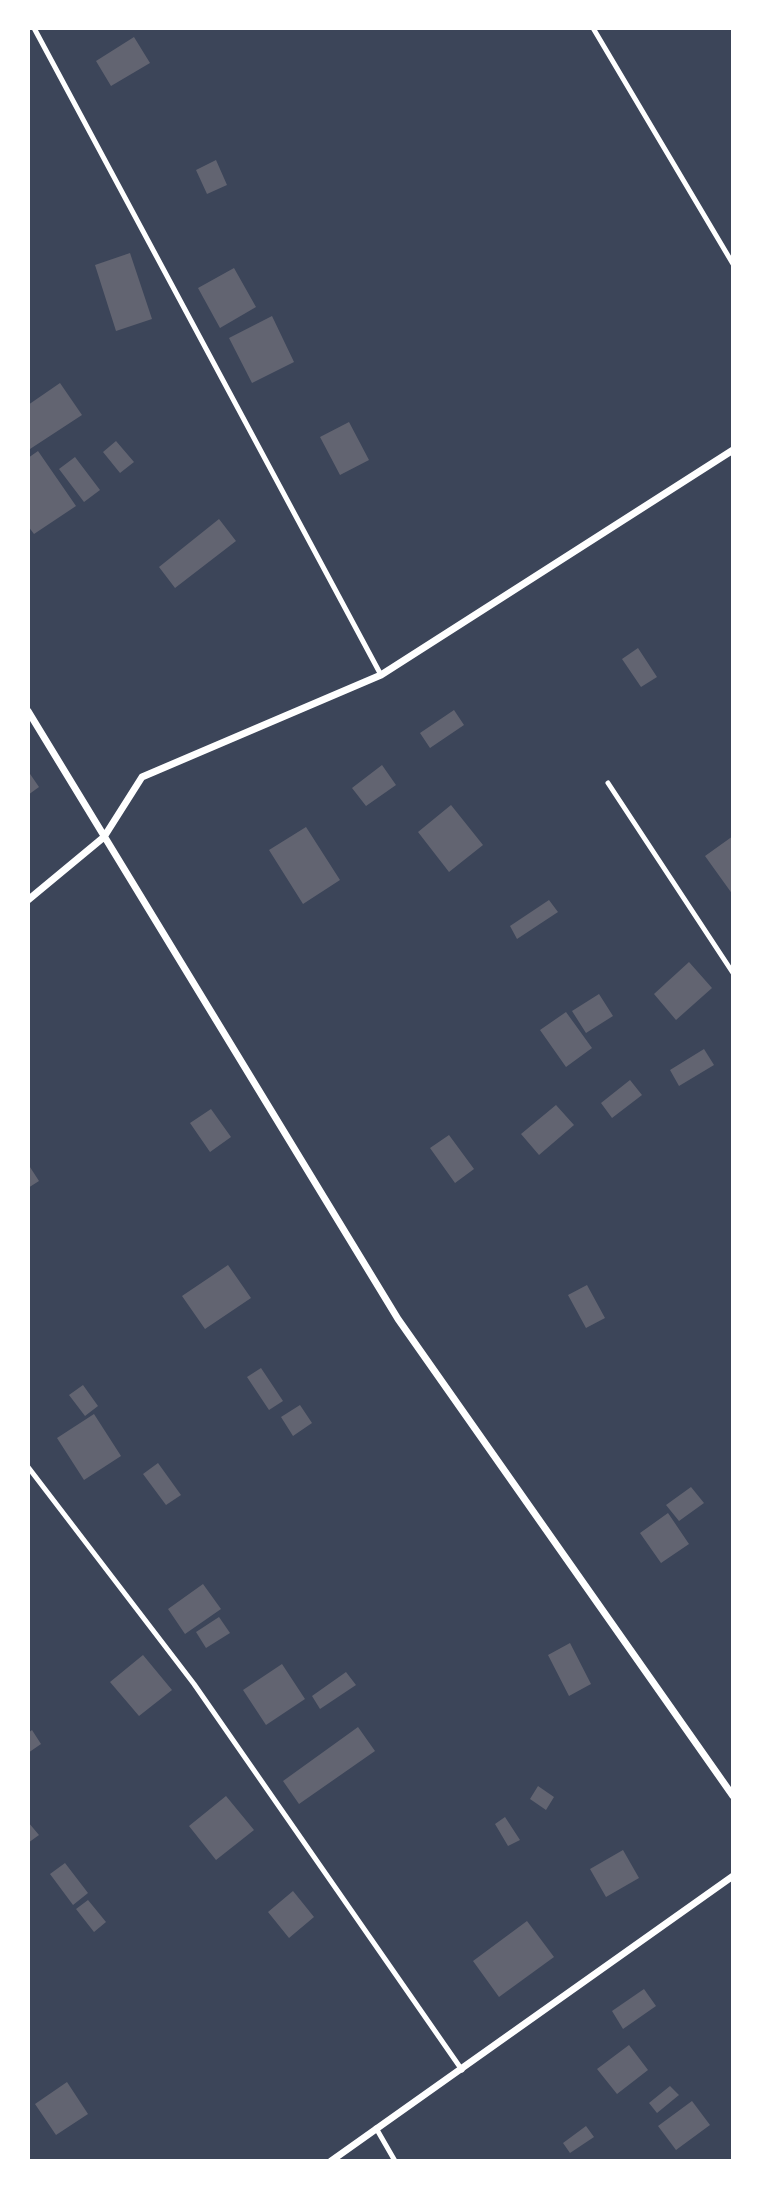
<!DOCTYPE html>
<html>
<head>
<meta charset="utf-8">
<style>
  body { margin:0 }
  #map { position:relative; width:761px; height:2189px; overflow:hidden; background:#2d3142; font-family:"Libre Baskerville",serif }
  canvas { display:block }
  .frame { position:absolute; inset:0; border:30px solid #fff; pointer-events:none }
</style>
</head>
<body>
<div id="map">
<canvas width="761" height="2189"></canvas>
<div class="frame"></div>
</div>
<script>
const ctx = document.querySelector('canvas').getContext('2d');
ctx.lineJoin = 'round';
function fill(path, color) {
  ctx.fillStyle = color;
  ctx.fill(path, 'evenodd');
}
function strokePath(path, color, width, dash) {
  ctx.strokeStyle = color;
  ctx.lineWidth = width;
  ctx.lineCap = dash ? 'butt' : 'round';
  ctx.setLineDash(dash || []);
  ctx.stroke(path);
}
const green = new Path2D(`
  M 28,28 L 733,28 L 733,2161 L 28,2161 Z`);
const building = new Path2D(`
  M 134,37 L 150,63 L 111,86 L 96,61 Z
  M 216,160 L 227,185 L 207,194 L 196,170 Z
  M 130,253 L 152,319 L 116,331 L 95,265 Z
  M 234,268 L 256,307 L 220,328 L 198,288 Z
  M 272,316 L 294,362 L 252,383 L 229,338 Z
  M 60,383 L 82,415 L 30,449 L 28,405 Z
  M 349,422 L 369,460 L 340,475 L 320,437 Z
  M 116,441 L 134,462 L 120,473 L 103,452 Z
  M 38,451 L 76,506 L 34,534 L 28,526 L 28,458 Z
  M 75,457 L 100,490 L 84,502 L 59,469 Z
  M 219,519 L 236,541 L 175,588 L 159,567 Z
  M 638,648 L 657,677 L 641,687 L 622,659 Z
  M 454,710 L 464,725 L 430,748 L 420,733 Z
  M 382,765 L 396,785 L 366,806 L 352,788 Z
  M 28,771 L 39,787 L 28,795 Z
  M 451,805 L 483,845 L 449,872 L 418,832 Z
  M 306,827 L 340,880 L 303,904 L 269,850 Z
  M 733,836 L 733,895 L 705,856 Z
  M 549,900 L 558,912 L 517,939 L 510,926 Z
  M 689,962 L 712,988 L 676,1020 L 654,994 Z
  M 599,994 L 613,1016 L 586,1033 L 572,1011 Z
  M 566,1012 L 592,1048 L 566,1067 L 540,1030 Z
  M 704,1049 L 714,1065 L 679,1086 L 670,1070 Z
  M 630,1080 L 642,1095 L 612,1118 L 601,1103 Z
  M 556,1105 L 574,1125 L 539,1155 L 521,1134 Z
  M 211,1109 L 231,1137 L 210,1152 L 190,1123 Z
  M 449,1135 L 474,1169 L 455,1183 L 430,1148 Z
  M 28,1164 L 39,1181 L 28,1188 Z
  M 228,1265 L 251,1298 L 205,1329 L 182,1296 Z
  M 587,1285 L 605,1318 L 586,1328 L 568,1295 Z
  M 261,1368 L 283,1401 L 269,1410 L 247,1377 Z
  M 83,1385 L 98,1406 L 85,1416 L 69,1395 Z
  M 300,1405 L 312,1423 L 293,1436 L 281,1417 Z
  M 94,1414 L 121,1456 L 84,1480 L 57,1438 Z
  M 158,1463 L 181,1495 L 166,1505 L 143,1474 Z
  M 691,1487 L 704,1503 L 679,1521 L 666,1505 Z
  M 668,1513 L 689,1544 L 661,1563 L 640,1533 Z
  M 203,1584 L 221,1609 L 185,1634 L 168,1609 Z
  M 219,1617 L 230,1633 L 206,1648 L 196,1632 Z
  M 570,1643 L 591,1684 L 569,1696 L 548,1655 Z
  M 143,1655 L 172,1690 L 139,1716 L 110,1682 Z
  M 282,1664 L 305,1699 L 266,1725 L 243,1690 Z
  M 346,1672 L 356,1685 L 320,1709 L 312,1696 Z
  M 358,1727 L 375,1751 L 299,1804 L 283,1781 Z
  M 32,1730 L 41,1744 L 28,1753 L 28,1733 Z
  M 538,1786 L 554,1797 L 546,1810 L 530,1799 Z
  M 226,1796 L 254,1830 L 216,1860 L 189,1826 Z
  M 505,1817 L 520,1840 L 508,1846 L 495,1824 Z
  M 28,1822 L 39,1835 L 28,1843 Z
  M 623,1850 L 639,1878 L 606,1897 L 590,1869 Z
  M 65,1863 L 88,1893 L 73,1905 L 50,1874 Z
  M 293,1891 L 314,1917 L 289,1938 L 268,1912 Z
  M 88,1900 L 106,1922 L 94,1932 L 76,1909 Z
  M 527,1921 L 554,1957 L 499,1997 L 473,1961 Z
  M 644,1989 L 656,2006 L 623,2029 L 612,2011 Z
  M 629,2045 L 648,2070 L 617,2094 L 597,2069 Z
  M 67,2082 L 88,2114 L 56,2135 L 35,2104 Z
  M 670,2086 L 679,2095 L 657,2113 L 649,2103 Z
  M 692,2101 L 710,2125 L 676,2150 L 658,2126 Z
  M 586,2126 L 594,2137 L 570,2153 L 563,2143 Z`);
const service = new Path2D(`
  M 34,28 L 381,675
  M 593,28 L 733,264
  M 608,783 L 733,973
  M 28,1467 L 194,1684 L 462,2070
  M 376,2128 L 395,2161`);
const minor = new Path2D(`
  M 28,711 L 398,1319 L 733,1796
  M 28,900 L 104,837 L 142,777 L 381,675 L 733,450
  M 331,2161 L 733,1876`);
fill(green, '#3c4559');
fill(building, '#626471');
strokePath(service, '#fff', 5);
strokePath(minor, '#fff', 7);
</script>
</body>
</html>
